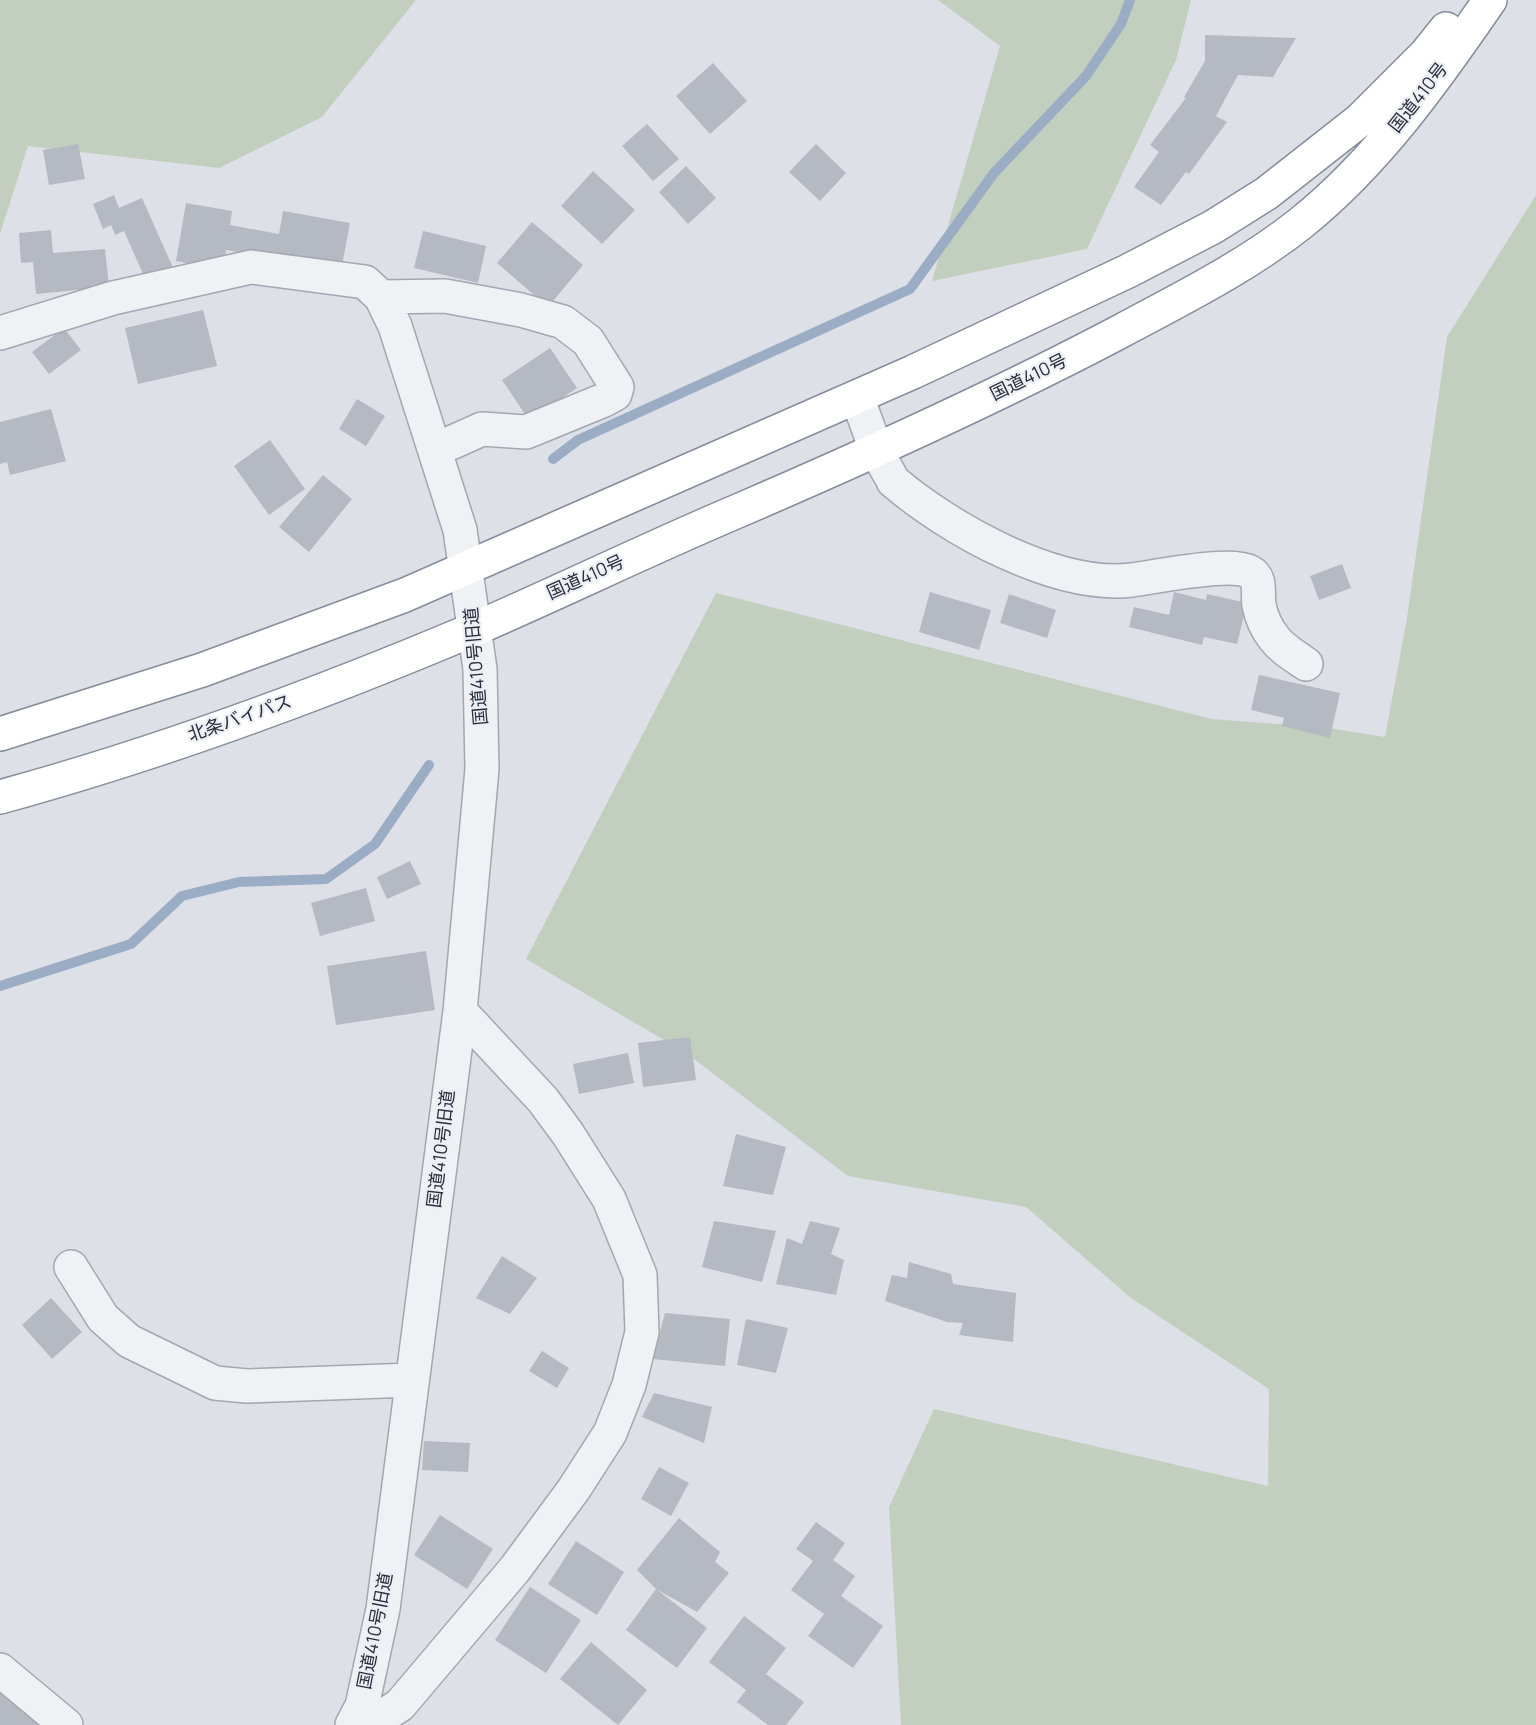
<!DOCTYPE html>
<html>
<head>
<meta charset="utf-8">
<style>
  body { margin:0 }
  canvas { display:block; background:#dde0e6 }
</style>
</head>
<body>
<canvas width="1536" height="1725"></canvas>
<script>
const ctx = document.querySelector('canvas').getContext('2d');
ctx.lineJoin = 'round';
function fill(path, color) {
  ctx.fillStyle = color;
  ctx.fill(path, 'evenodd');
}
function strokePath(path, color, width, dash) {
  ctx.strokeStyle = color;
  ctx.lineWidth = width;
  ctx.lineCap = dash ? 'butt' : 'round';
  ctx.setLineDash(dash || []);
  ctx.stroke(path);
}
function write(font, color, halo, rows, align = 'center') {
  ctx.font = font + ' Manrope,"Noto Sans JP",sans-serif';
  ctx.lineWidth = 4.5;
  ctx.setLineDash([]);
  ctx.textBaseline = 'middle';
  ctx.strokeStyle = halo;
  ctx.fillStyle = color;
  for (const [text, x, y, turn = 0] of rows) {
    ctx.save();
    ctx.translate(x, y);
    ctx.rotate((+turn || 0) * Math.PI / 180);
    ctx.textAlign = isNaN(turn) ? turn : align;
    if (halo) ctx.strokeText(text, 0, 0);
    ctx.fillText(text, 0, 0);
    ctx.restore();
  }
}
const green = new Path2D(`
  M 0,0 L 416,0 L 322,117 L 219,168 L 28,146 L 0,234 Z
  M 938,0 L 1191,0 L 1176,60 L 1087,249 L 932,281 L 1000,46 Z
  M 1536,195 L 1536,1725 L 901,1725 L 889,1507 L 934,1409 L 1268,1486 L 1269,1389 L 1131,1298 L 1026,1207 L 848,1176 L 686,1053 L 526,959 L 716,593 L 1212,719 L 1329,728 L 1385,737 L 1407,618 L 1447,337 Z`);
const stream = new Path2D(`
  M 553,459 L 578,440 L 910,289 L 994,173 L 1086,76 L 1121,24 L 1130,0
  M 0,986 L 131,944 L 182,896 L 239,882 L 326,879 L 375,844 L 429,765`);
const building = new Path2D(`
  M 1205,35 L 1296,38 L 1273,77 L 1238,75 L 1216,116 L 1227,122 L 1189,174 L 1186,172 L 1161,205 L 1134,187 L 1159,152 L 1150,145 L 1186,98 L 1184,97 L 1205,61 Z
  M 713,63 L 747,101 L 710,134 L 676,96 Z
  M 647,124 L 679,159 L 653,181 L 622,146 Z
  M 78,144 L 85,179 L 49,185 L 43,150 Z
  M 816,144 L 846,173 L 820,201 L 789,172 Z
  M 686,166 L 716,198 L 688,224 L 659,192 Z
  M 593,171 L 635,210 L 602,244 L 561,206 Z
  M 114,195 L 119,208 L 142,198 L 174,270 L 147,283 L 124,231 L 115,235 L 111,225 L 103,229 L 93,204 Z
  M 186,203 L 232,211 L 230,225 L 279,234 L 283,211 L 350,223 L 341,271 L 226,250 L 223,270 L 176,261 Z
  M 532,222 L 583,265 L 548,307 L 497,263 Z
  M 51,230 L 53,253 L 105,249 L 109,287 L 36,294 L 33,262 L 21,263 L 19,233 Z
  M 423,231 L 486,246 L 478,283 L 414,268 Z
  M 203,310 L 217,366 L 138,384 L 125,328 Z
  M 64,328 L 81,350 L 49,374 L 32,352 Z
  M 550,348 L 577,388 L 529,420 L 502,380 Z
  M 357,399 L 385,416 L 366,446 L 339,429 Z
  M 51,409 L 66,461 L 10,475 L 7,462 L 0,464 L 0,422 Z
  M 270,440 L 305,489 L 269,515 L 234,466 Z
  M 323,475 L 352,499 L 309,552 L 279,527 Z
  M 1342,564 L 1351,588 L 1319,600 L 1310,576 Z
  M 930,592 L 991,610 L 979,650 L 919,632 Z
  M 1174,592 L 1206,600 L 1207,594 L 1247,603 L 1237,644 L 1204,637 L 1202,645 L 1129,627 L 1134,607 L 1169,615 Z
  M 1009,594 L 1056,610 L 1047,638 L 1000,623 Z
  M 1259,675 L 1340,693 L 1330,738 L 1282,726 L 1284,718 L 1251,710 Z
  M 410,861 L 421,884 L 387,899 L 377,877 Z
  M 366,888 L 375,921 L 320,936 L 311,903 Z
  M 426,951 L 435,1010 L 336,1025 L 327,966 Z
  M 690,1037 L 696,1080 L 643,1087 L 638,1043 Z
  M 628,1053 L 634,1083 L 579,1094 L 573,1064 Z
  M 736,1134 L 786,1147 L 773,1195 L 723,1186 Z
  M 714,1221 L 776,1231 L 762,1282 L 702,1267 Z
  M 810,1221 L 840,1228 L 831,1254 L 844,1260 L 836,1295 L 776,1284 L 787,1238 L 802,1244 Z
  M 502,1256 L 537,1278 L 510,1314 L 476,1298 Z
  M 909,1262 L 951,1274 L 953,1284 L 1016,1293 L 1013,1342 L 959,1335 L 963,1323 L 947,1322 L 885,1301 L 892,1275 L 907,1278 Z
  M 51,1298 L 82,1332 L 52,1359 L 22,1325 Z
  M 665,1313 L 730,1319 L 725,1366 L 653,1359 Z
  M 746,1319 L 788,1328 L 776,1373 L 737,1365 Z
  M 542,1351 L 569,1368 L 557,1388 L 529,1371 Z
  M 654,1393 L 712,1407 L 704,1443 L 642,1417 Z
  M 424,1441 L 470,1443 L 468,1472 L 422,1470 Z
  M 659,1467 L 689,1483 L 671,1516 L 641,1499 Z
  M 440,1515 L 493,1549 L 467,1589 L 414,1555 Z
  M 679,1518 L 720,1552 L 715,1562 L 729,1573 L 697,1612 L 656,1589 L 637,1570 Z
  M 816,1522 L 845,1543 L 833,1560 L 855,1576 L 841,1596 L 883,1626 L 853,1668 L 808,1636 L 824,1614 L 791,1590 L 813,1561 L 796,1549 Z
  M 576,1541 L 624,1572 L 597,1615 L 548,1584 Z
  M 530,1587 L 581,1620 L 546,1673 L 495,1640 Z
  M 656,1589 L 707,1628 L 677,1668 L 626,1630 Z
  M 744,1616 L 786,1648 L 766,1674 L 804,1702 L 786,1725 L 768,1725 L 737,1702 L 746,1690 L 709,1662 Z
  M 591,1642 L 647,1690 L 618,1725 L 560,1679 Z
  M 0,1681 L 51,1725 L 0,1725 Z`);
const minor = new Path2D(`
  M 381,297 L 445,296 L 521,310 L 563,322 L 588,341 L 617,387 L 615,394 L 604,400 L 526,432 L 482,429 L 435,450
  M 0,333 L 113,298 L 251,267 L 365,282 L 381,297 L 395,326 L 460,530 L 480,669 L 482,769 L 460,1011 L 383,1609 L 362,1706 L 352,1725
  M 857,397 L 877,452 L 890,475
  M 893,481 C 949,529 1056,589 1132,580 C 1156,577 1230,561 1250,572 C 1262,578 1257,594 1259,605 C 1261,616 1267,629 1274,638 C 1282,649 1295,656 1306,664
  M 71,1267 L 103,1318 L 129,1341 L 215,1383 L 247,1386 L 412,1380
  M 0,1670 L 66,1725
  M 369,1725 L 400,1705 L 515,1569 L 574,1489 L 610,1433 L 629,1385 L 642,1332 L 640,1275 L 609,1199 L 568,1134 L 543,1100 L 460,1011`);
const highway = new Path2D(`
  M 0,734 L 202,670 L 405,595 L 913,372 L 1128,271 L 1213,227 L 1267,193 L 1360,120 L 1426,54 L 1446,29
  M 0,797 C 161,753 318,695 472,630 C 562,591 650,548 740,510 C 870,454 998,396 1123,330 C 1183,298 1247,266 1301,223 C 1377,162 1435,80 1490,0`);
const streetNames = [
  ["国道410号",1419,98,-52],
  ["国道410号",1029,378,-26],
  ["国道410号",586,578,-24],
  ["国道410号旧道",477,666,-95],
  ["北条バイパス",240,719,-19],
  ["国道410号旧道",442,1149,-83],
  ["国道410号旧道",376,1631,-79]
];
fill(green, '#c2cfbf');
strokePath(stream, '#9aadc4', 10);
fill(building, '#b5b9c2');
strokePath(minor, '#a3a7af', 36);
strokePath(highway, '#858d9b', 36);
strokePath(minor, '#eff1f4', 33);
strokePath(highway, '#fff', 33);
write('18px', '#282e3b', '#eceff4', streetNames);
</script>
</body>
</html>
